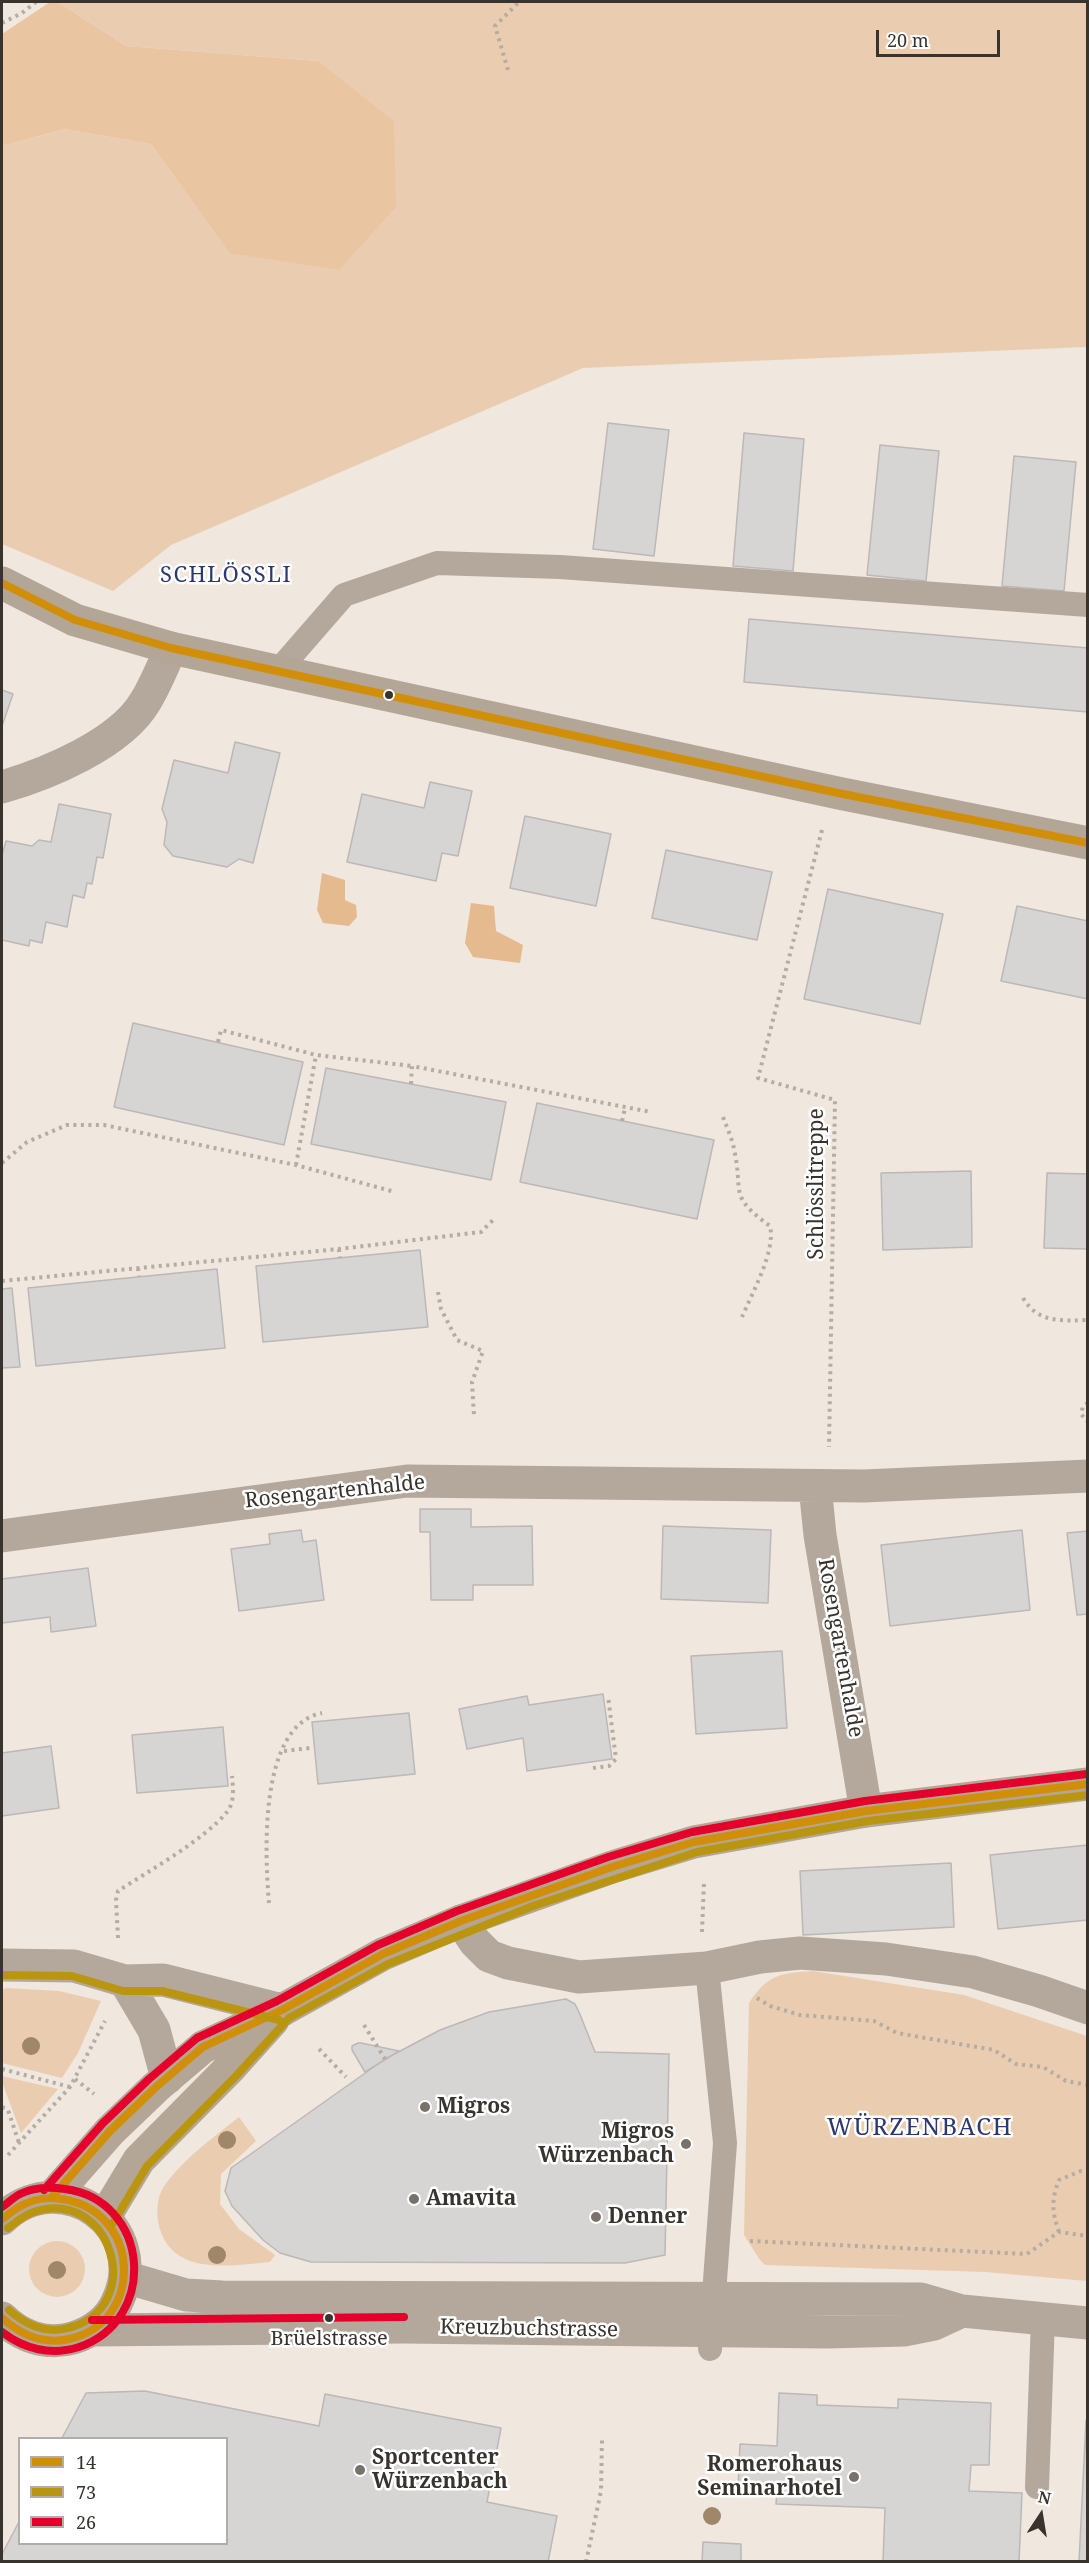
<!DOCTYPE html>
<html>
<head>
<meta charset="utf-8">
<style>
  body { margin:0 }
  #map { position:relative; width:1089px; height:2563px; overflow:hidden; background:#f0e7de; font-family:"Noto Serif",serif }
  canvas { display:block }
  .frame { position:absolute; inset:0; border:3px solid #39332d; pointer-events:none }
  .legend { position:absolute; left:18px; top:2437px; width:210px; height:108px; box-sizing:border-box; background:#fff; border:2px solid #b0adab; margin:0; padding:8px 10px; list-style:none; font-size:18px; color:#39332d }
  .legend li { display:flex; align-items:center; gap:12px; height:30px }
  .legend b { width:30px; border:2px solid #b0adab }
  .north { position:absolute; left:1011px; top:2485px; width:60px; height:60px; -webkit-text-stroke:4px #fff; paint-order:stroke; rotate:12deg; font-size:16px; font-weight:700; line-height:24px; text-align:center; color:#39332d }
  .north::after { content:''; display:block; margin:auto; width:21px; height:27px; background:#39332d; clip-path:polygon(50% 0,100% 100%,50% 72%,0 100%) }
  .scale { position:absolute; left:876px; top:30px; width:124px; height:27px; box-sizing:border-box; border:3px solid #39332d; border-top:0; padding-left:8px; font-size:18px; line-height:21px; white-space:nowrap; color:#39332d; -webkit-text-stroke:4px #fff; paint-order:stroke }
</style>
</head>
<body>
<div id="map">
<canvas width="1089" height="2563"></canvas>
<div class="frame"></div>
<ul class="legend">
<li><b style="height:8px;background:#d18f09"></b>14</li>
<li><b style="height:8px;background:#ba9610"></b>73</li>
<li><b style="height:8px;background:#e4002b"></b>26</li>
</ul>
<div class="north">N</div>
<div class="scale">20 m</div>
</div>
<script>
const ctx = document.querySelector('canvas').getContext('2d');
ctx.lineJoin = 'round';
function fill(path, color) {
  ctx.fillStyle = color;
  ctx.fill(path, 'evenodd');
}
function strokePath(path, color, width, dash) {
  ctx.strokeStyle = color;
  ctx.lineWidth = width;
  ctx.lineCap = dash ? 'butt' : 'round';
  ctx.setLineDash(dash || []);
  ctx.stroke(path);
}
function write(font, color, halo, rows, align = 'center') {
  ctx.font = font + ' "Noto Serif",serif';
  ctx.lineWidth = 5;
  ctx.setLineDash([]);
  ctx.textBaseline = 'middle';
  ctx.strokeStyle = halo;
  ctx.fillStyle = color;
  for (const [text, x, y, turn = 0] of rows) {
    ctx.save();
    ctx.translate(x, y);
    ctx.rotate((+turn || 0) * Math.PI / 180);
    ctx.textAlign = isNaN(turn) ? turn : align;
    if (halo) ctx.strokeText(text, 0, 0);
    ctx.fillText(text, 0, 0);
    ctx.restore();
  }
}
const green = new Path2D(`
  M 58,2 L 1087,2 L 1087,347 L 583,368 L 171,545 L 113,591 L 2,544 L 2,146 L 64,129 L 151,144 L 229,253 L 318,61 L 126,46 Z
  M 813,1971 L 964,1995 L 1087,2036 L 1087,2281 L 985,2272 L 765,2265 L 760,2260 L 744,2235 L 749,2003 C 767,1975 780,1973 813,1971 Z
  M 6,1988 L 59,1991 L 101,2001 L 78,2053 L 62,2078 L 2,2063 L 2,1990 Z
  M 2,2076 L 58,2089 L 21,2133 L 2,2082 Z
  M 239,2117 L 256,2141 L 221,2174 L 220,2204 L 239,2229 L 275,2255 L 270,2262 C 228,2266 168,2277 158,2221 C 156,2207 158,2193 167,2182 C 187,2156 214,2137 239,2117 Z
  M29 2269a28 28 0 1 1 56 0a28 28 0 1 1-56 0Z`);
const forest = new Path2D(`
  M 50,2 L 58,2 L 126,46 L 318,61 L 394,121 L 396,207 L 339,270 L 229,253 L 151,144 L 64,129 L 2,146 L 2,34 Z`);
const water = new Path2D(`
  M 322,873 L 345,880 L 345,900 L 356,905 L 357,917 L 349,926 L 323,923 L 317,910 Z
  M 471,903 L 494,906 L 496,931 L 523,945 L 520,963 L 473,957 L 465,943 Z`);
const building = new Path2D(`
  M 608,423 L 669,430 L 654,556 L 593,549 Z
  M 744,433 L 804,439 L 793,571 L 733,566 Z
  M 880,445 L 939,451 L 926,581 L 867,575 Z
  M 1014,456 L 1076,462 L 1064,591 L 1002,586 Z
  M 749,619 L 1088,648 L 1088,712 L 744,682 Z
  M 2,690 L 13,694 L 2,726 Z
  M 235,742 L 280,753 L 253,863 L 239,859 L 227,867 L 173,856 L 164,845 L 167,822 L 162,809 L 174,760 L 228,773 Z
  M 430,782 L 472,791 L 458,856 L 442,853 L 436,881 L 347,862 L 362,794 L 424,808 Z
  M 59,804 L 111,814 L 103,858 L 97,857 L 92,884 L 87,883 L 84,898 L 73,895 L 67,927 L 46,922 L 42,943 L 30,940 L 29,946 L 2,940 L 2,855 L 6,841 L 32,846 L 39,840 L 51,842 Z
  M 525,816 L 611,834 L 596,906 L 510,888 Z
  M 666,850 L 772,872 L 757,940 L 652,918 Z
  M 828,889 L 943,914 L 920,1024 L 804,999 Z
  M 1017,906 L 1088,921 L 1088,999 L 1001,981 Z
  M 133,1023 L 303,1062 L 284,1145 L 114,1107 Z
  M 326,1068 L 506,1102 L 491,1180 L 311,1144 Z
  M 537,1103 L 714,1140 L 697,1219 L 520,1182 Z
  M 971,1171 L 972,1247 L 883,1250 L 881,1173 Z
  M 1047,1173 L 1088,1174 L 1088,1249 L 1044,1248 Z
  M 420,1250 L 428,1327 L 263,1342 L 256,1266 Z
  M 217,1269 L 225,1348 L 36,1366 L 28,1288 Z
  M 12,1288 L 20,1367 L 2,1368 L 2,1289 Z
  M 420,1509 L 471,1509 L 471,1527 L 532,1526 L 533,1585 L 473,1585 L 473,1600 L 431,1600 L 430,1532 L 420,1532 Z
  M 663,1526 L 771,1530 L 768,1603 L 661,1599 Z
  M 301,1530 L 303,1542 L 316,1540 L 324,1600 L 239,1611 L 231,1549 L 270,1544 L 269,1534 Z
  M 1022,1530 L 1030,1610 L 890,1626 L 881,1545 Z
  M 1088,1531 L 1088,1614 L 1077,1615 L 1067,1533 Z
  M 88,1568 L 96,1626 L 51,1632 L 50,1617 L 2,1623 L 2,1579 Z
  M 782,1651 L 787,1728 L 696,1734 L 691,1656 Z
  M 603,1694 L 612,1759 L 527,1771 L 523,1738 L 467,1749 L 459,1709 L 527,1696 L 529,1705 Z
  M 409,1713 L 415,1774 L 318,1784 L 312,1722 Z
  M 223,1727 L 228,1786 L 137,1793 L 132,1735 Z
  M 51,1746 L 59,1808 L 2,1816 L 2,1753 Z
  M 1088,1845 L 1088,1920 L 998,1929 L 990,1855 Z
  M 951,1863 L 954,1927 L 803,1935 L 800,1871 Z
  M 566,1999 L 575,2004 L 579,2012 L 595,2052 L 669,2054 L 665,2255 L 625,2263 L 311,2262 L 280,2253 L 263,2240 L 232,2206 L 225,2191 L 231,2168 L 385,2059 L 440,2030 L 489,2012 Z
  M 358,2043 L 361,2043 L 399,2051 L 365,2072 L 352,2050 L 352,2046 Z
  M 145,2391 L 319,2426 L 325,2394 L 501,2428 L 487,2502 L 557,2516 L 548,2562 L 2,2562 L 2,2554 L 20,2520 L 20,2544 L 226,2544 L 226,2438 L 62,2438 L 86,2393 Z
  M 779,2393 L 817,2395 L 817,2405 L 898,2408 L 898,2399 L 991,2403 L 989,2465 L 971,2465 L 969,2491 L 1022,2493 L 1019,2562 L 883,2562 L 885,2508 L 776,2504 L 777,2490 L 738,2489 L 740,2444 L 777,2446 Z
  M 1086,2420 L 1088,2562 L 1079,2562 Z
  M 703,2542 L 741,2544 L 741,2562 L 702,2562 Z`);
const path = new Path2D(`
  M 2,23 L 22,13 L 36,2
  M 508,70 L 495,26 L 519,2
  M 822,830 L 758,1078 L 835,1100 L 829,1447
  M 218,1042 L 221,1030 L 316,1055 L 412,1066
  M 411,1084 L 412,1066 L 651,1112
  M 723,1117 C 727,1128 732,1138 734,1149 C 744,1193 727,1195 770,1226 C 776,1251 752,1293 742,1317
  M 622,1121 L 625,1108
  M 2,1163 L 27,1142 L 67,1125 L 104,1125 L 296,1165 L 395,1192
  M 296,1165 L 316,1055
  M 339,1249 L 340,1258
  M 138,1268 L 139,1276
  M 2,1281 L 339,1249 L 481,1232 L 495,1218
  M 438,1292 L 441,1309 L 457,1340 L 483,1351 L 472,1382 L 474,1416
  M 1023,1298 C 1038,1323 1061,1321 1088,1320
  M 1088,1403 L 1083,1406 L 1081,1414 L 1088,1422
  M 284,1751 L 310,1748
  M 593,1768 L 609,1766 L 616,1759 L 608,1696
  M 269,1903 C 265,1856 258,1725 322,1713
  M 702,1932 L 704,1882
  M 118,1938 L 116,1900 L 118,1891 C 149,1871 205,1839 227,1812 C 235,1802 233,1788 232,1776
  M 757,1998 L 770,2006 L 800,2015 L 874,2021 L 897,2033 L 994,2050 L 1016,2064 L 1043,2067 L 1066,2081 L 1088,2085
  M 364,2025 L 385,2059
  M 319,2049 L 346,2077
  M 2,2069 L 70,2087
  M 75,2079 L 94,2094
  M 2,2107 L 8,2110 L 19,2143
  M 8,2155 L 70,2087 L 105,2021
  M 1059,2232 C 1052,2213 1051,2200 1059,2180 L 1081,2171 L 1088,2172
  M 750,2241 L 1027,2254 L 1059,2232 L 1088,2236
  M 586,2562 L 601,2491 L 602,2439`);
const service = new Path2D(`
  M 277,672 L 344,595 L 437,563 L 560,567 L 1088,605
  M 707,1968 L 725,2143 L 710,2349
  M 1037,2487 L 1043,2319`);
const minor = new Path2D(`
  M 2,787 C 47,774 120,744 145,702 C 155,686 163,666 171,648
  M 815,1486 L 820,1535 L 866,1811
  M 2,1536 L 407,1481 L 864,1486 L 1088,1476
  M 461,1921 L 475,1942 L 489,1956 L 508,1963 L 579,1977 L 707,1968 L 760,1957 L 800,1953 L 886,1959 L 973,1972 L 1039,1991 L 1088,2008
  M 2,1965 L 74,1966 L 125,1981 L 163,1980 L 282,2010
  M 125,1981 L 154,2030 L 167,2078`);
const tertiary = new Path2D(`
  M 125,2277 L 186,2295 L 222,2297 L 921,2299 L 962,2311 L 1088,2323
  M 92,2330 L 404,2327 L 827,2332 L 904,2330 L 934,2324 L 962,2311`);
const secondary = new Path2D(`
  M 2,583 L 75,620 L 171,648 L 838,793 L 1088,843
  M 52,2197 L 110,2131 L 156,2087 L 203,2047 L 282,2010 L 383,1954 L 461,1921 L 612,1867 L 694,1842 L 866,1811 L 1088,1784
  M 104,2218 L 139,2160 L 229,2069 L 273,2020
  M 2,2219 C 61,2162 153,2227 117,2302 C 109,2320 92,2332 73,2338 C 46,2346 20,2336 2,2318`);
const bus1 = new Path2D(`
  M 2,583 L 75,620 L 171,648 L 838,793 L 1088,843
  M 52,2197 L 110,2131 L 156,2087 L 203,2047 L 282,2010 L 383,1954 L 461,1921 L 612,1867 L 694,1842 L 866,1811 L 1088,1784
  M 2,2219 C 9,2214 17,2207 25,2204 C 35,2199 49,2197 61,2199 C 140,2209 147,2321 69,2339 C 43,2345 21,2335 2,2318`);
const bus2 = new Path2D(`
  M 2,1975 L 72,1976 L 123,1991 L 162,1991 L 279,2020
  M 113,2223 L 147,2166 L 236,2076 L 289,2018 L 388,1964 L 533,1906 L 697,1852 L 868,1821 L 1088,1795
  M 8,2228 C 15,2223 23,2216 31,2213 C 111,2183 149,2308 68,2328 C 46,2334 26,2325 9,2310`);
const bus3 = new Path2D(`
  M 44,2190 L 103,2123 L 149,2079 L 197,2038 L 277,2001 L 378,1945 L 457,1911 L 608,1857 L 692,1832 L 865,1801 L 1087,1774
  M 2,2207 C 8,2203 14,2197 20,2194 C 34,2187 51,2187 65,2189 C 150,2200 159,2320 79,2347 C 51,2356 24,2349 2,2332
  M 92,2320 L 404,2317`);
const trees = [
  [31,2046],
  [227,2140],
  [217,2255],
  [57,2270],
  [712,2516]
];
const markers = [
  [389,695,5,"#39332d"],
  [425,2107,6,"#79726b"],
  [686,2144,6,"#79726b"],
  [414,2199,6,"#79726b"],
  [596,2217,6,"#79726b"],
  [329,2318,5,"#39332d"],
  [360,2470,6,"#79726b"],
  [854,2477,6,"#79726b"]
];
const busNames = [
  ["Brüelstrasse",329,2339]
];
const streetNames = [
  ["Schlösslitreppe",817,1184,-90],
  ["Rosengartenhalde",335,1492,-6],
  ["Rosengartenhalde",840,1648,80],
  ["Kreuzbuchstrasse",529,2329,1]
];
const poiNames = [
  ["Migros",437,2107],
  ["Migros",674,2132,"right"],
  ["Würzenbach",674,2156,"right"],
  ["Amavita",426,2199],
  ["Denner",608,2217],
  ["Sportcenter",372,2458],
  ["Würzenbach",372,2482],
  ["Romerohaus",842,2465,"right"],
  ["Seminarhotel",842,2489,"right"]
];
const neighbourhoodNames = [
  ["SCHLÖSSLI",226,576]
];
const quarterNames = [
  ["WÜRZENBACH",920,2128]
];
fill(green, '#eacdb0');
fill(forest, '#eac5a2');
fill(water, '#e6ba8f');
fill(building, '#d7d4d4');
strokePath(building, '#bbb8b7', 1.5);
strokePath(path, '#b5aca2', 4, [3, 4.5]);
strokePath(service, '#b4a89c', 24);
strokePath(minor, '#b4a89c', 33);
strokePath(tertiary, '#b4a89c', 33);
strokePath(secondary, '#b4a697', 33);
strokePath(bus1, '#d18f09', 8);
strokePath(bus2, '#ba9610', 8);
strokePath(bus3, '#e4002b', 8);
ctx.fillStyle = '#a08769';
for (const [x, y] of trees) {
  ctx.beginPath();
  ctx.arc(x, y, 9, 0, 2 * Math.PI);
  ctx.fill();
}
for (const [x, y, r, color] of markers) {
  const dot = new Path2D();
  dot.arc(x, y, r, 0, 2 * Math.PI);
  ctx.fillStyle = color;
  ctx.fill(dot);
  strokePath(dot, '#fff', 2);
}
write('20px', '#39332d', '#fff', busNames);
write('21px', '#39332d', '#fff', streetNames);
write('bold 21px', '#39332d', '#fff', poiNames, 'left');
ctx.letterSpacing = '1.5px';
write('22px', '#2b3872', '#fff', neighbourhoodNames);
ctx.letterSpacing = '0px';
ctx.letterSpacing = '1.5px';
write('24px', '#2b3872', '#fff', quarterNames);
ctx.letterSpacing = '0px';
</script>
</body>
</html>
